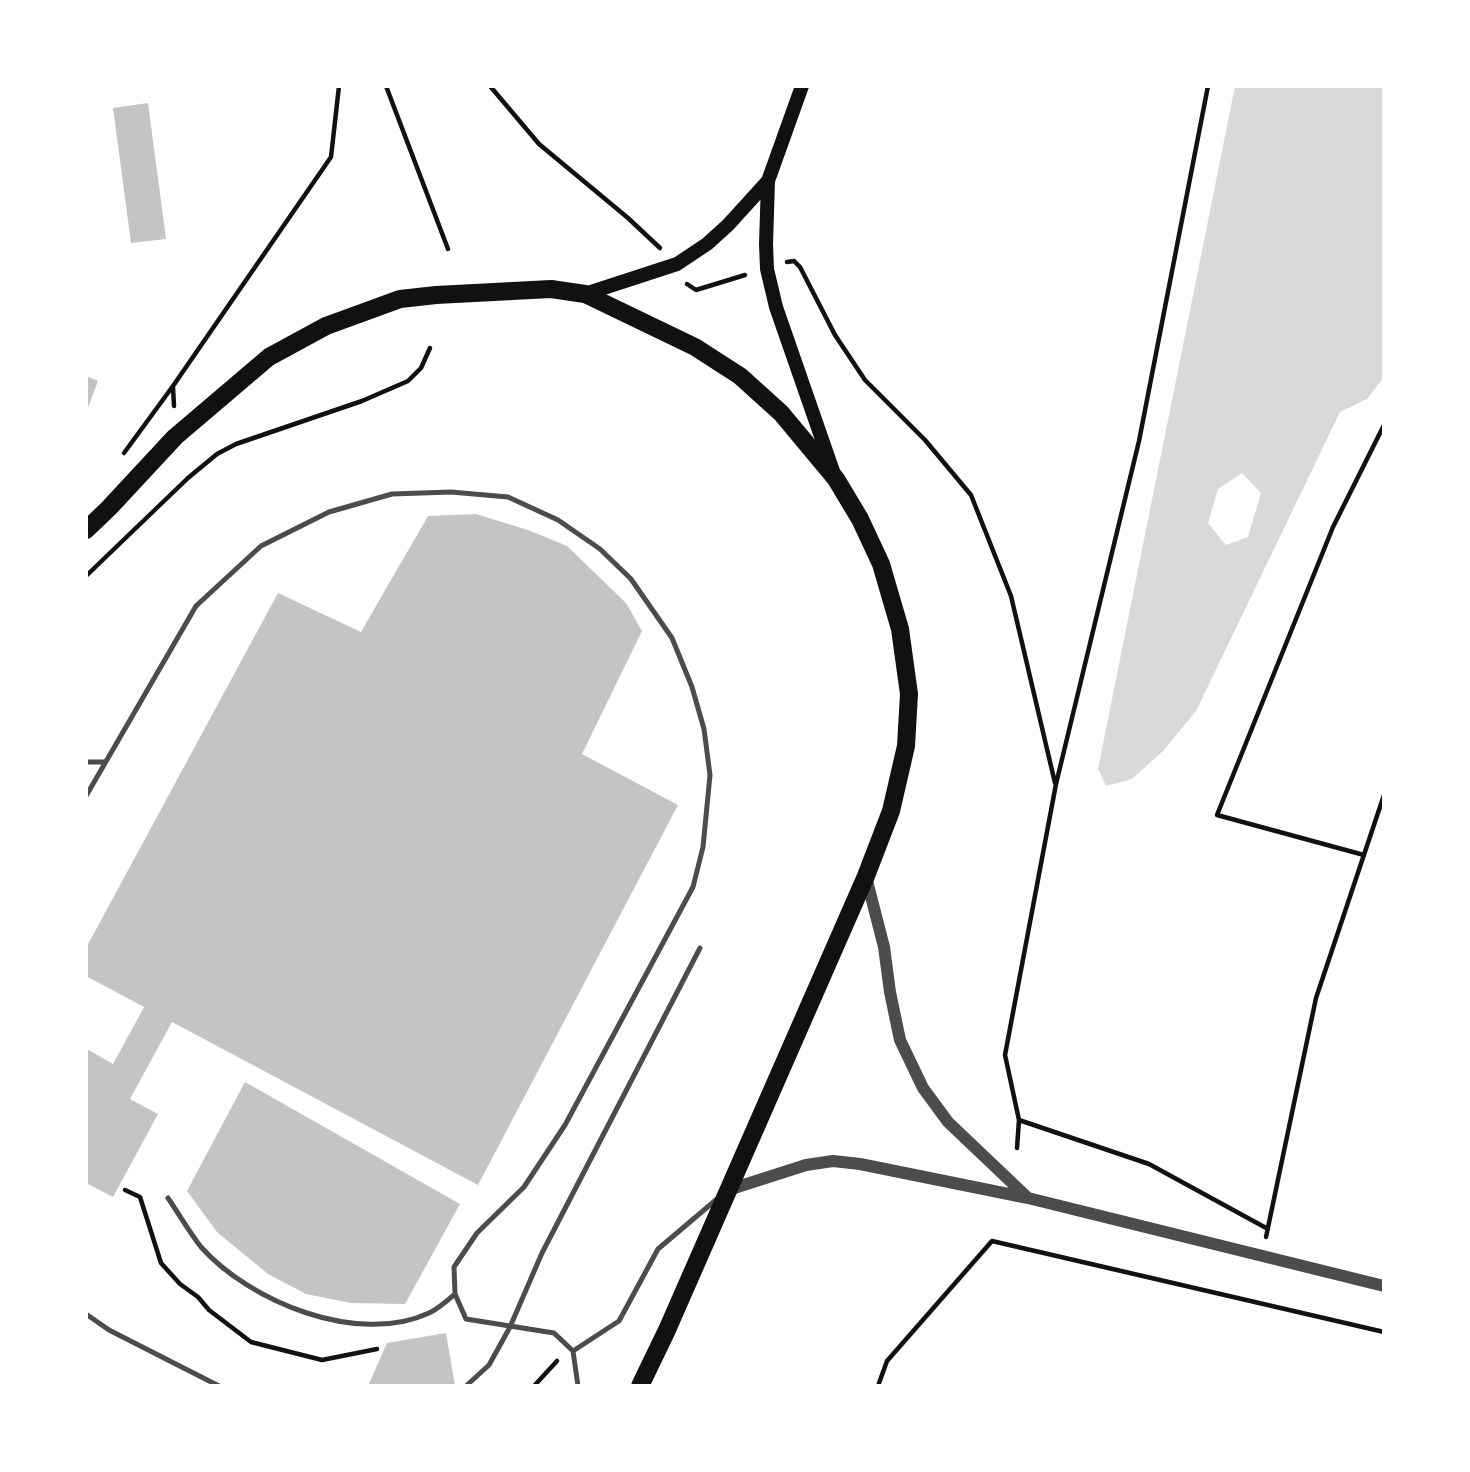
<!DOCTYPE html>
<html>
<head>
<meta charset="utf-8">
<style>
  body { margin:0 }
  #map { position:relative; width:1470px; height:1472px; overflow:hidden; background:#fff; font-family:"DejaVu Sans",sans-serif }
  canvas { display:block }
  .frame { position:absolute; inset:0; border:88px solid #fff; pointer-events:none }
</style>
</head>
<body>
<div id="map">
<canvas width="1470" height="1472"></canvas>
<div class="frame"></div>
</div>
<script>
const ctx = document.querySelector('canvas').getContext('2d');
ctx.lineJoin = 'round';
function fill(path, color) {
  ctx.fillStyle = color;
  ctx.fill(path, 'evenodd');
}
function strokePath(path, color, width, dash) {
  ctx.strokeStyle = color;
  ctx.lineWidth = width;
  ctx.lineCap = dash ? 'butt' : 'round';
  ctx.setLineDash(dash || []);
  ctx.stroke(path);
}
const water = new Path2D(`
  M 1235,86 L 1384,86 L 1382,350 L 1384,377 L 1367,399 L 1340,412 L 1196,711 L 1164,750 L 1132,779 L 1106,786 L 1098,769 ZM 1242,473 L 1261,493 L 1248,537 L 1226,545 L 1208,523 L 1218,489 Z`);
const building = new Path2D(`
  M 148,103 L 166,239 L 131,243 L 113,108 Z
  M 86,376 L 98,381 L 86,413 Z
  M 476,514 L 528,530 L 567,546 L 626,603 L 642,631 L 582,754 L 678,805 L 478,1185 L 172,1022 L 130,1099 L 158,1114 L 113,1197 L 86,1183 L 86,1051 L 87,1049 L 113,1064 L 144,1007 L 86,976 L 86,948 L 278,593 L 361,632 L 428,516 Z
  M 245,1082 L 460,1204 L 405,1304 L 351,1303 L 306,1294 L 268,1274 L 217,1232 L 187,1191 Z
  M 446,1333 L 455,1386 L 368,1386 L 387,1343 Z`);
const path = new Path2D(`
  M 386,86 L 448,249
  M 490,86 L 539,144 L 628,218 L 660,248
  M 787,262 L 794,261 L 800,267 L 835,335 L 865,380 L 925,440 L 971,495 L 1011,596 L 1055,783
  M 687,284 L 696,290 L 745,275
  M 173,387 L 174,406
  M 124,453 L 173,386 L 331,157 L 339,86
  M 86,576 L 188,478 L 217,454 L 236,444 L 362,401 L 408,381 L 421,368 L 430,348
  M 1364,855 L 1217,815 L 1333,527 L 1384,425
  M 1019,1120 L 1149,1164 L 1268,1229
  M 1017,1148 L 1019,1120 L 1005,1055 L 1056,784 L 1139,441 L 1208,86
  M 125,1190 L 140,1197 L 161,1263 L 180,1284 L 198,1297 L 209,1310 L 251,1342 L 322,1360 L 377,1349
  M 1266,1237 L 1316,998 L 1384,795
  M 534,1386 L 557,1361
  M 878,1386 L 887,1361 L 992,1241 L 1384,1332`);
const service = new Path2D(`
  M 86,762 L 104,762
  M 86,796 L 196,606 L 261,546 L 329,512 L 392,494 L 451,492 L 508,497 L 558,520 L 600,549 L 631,579 L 672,638 L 692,687 L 704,729 L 710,775 L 703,847 L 693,887 L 565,1125 L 524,1187 L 477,1233 L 454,1267 L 455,1294 L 466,1319 L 554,1333 L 573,1351
  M 168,1198 C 179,1214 189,1232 201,1247 C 250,1302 358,1346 429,1313 C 438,1309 447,1301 455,1294
  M 86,1314 L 109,1330 L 219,1386
  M 466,1386 L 489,1365 L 510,1327 L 542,1253 L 700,948
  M 578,1386 L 573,1351 L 619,1321 L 658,1249 L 717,1199`);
const tertiary = new Path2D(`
  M 866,877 L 884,947 L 890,992 L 900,1040 L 923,1088 L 948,1122 L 1028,1198
  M 728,1190 L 806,1165 L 833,1161 L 860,1164 L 1028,1198 L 1384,1286`);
const secondary = new Path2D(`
  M 802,86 L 768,181 L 766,244 L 767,269 L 776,307 L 834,474
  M 585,294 L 677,264 L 707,244 L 728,225 L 768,181`);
const primary = new Path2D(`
  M 86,530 L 109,508 L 175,437 L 269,357 L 326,326 L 400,299 L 436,295 L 551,289 L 585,294 L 695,347 L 740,376 L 781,413 L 836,479 L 860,519 L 881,564 L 900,629 L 909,694 L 906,746 L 891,811 L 866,876 L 667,1330 L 640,1386`);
fill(water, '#d9d9d9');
fill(building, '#c4c4c4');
strokePath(path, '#111', 4.5);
strokePath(service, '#4c4c4c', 5);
strokePath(tertiary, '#4c4c4c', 12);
strokePath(secondary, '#111', 14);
strokePath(primary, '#111', 18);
</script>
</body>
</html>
